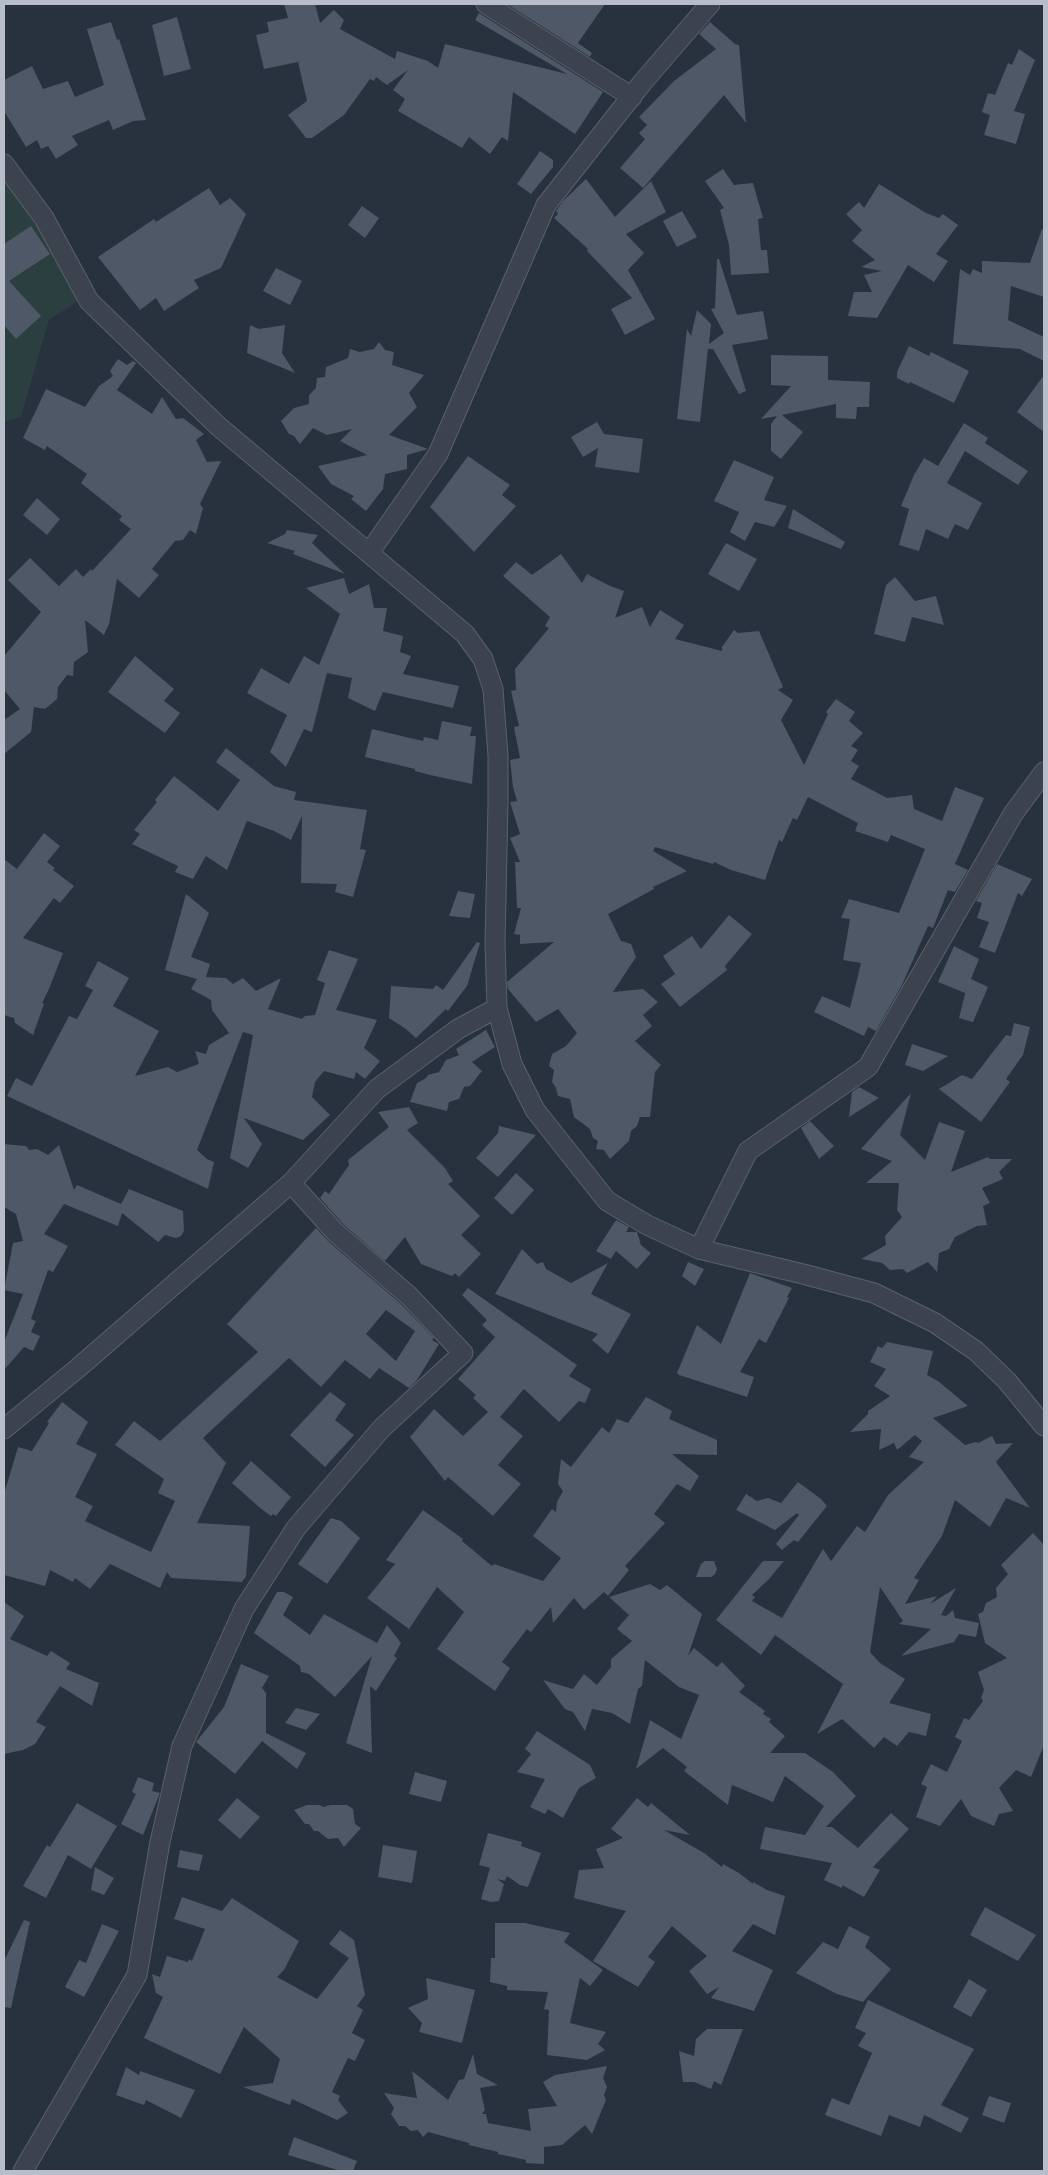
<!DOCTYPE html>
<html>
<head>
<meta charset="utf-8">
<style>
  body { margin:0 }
  #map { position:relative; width:1048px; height:2175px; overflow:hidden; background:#28313e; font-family:"Alegreya Sans",sans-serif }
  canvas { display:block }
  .frame { position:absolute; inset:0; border:5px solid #b8bec9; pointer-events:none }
</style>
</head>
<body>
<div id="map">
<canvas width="1048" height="2175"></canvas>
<div class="frame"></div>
</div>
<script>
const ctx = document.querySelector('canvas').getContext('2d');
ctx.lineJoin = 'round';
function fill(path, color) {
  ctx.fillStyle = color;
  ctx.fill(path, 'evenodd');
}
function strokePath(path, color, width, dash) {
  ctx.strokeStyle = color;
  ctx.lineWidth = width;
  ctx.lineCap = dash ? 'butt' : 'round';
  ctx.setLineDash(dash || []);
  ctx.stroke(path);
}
const green = new Path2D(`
  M 4,175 L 35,211 L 83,298 L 49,320 L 21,417 L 4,422 Z`);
const building = new Path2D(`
  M 284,4 L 315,4 L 320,23 L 334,10 L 344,20 L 340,29 L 395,59 L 397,51 L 428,61 L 438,68 L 445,44 L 567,74 L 475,20 L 479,13 L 603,92 L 575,134 L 513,92 L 508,141 L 502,137 L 490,154 L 469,137 L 462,148 L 398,111 L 405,99 L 393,90 L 408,70 L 387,85 L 376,77 L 374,81 L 370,79 L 344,115 L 312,138 L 306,138 L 288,115 L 307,101 L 298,62 L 264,69 L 256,35 L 269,32 L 267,22 L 288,18 Z
  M 507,4 L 605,4 L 578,43 L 592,53 L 590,57 Z
  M 177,17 L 191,69 L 164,76 L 152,25 Z
  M 111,22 L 117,40 L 119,39 L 146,120 L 133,121 L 113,130 L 109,120 L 72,136 L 78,145 L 56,159 L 48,146 L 41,149 L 37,140 L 26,147 L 4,111 L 4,80 L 32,66 L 43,89 L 68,81 L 75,97 L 104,85 L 87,29 Z
  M 710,22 L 735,44 L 739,45 L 746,123 L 724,95 L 643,188 L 620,168 L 645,139 L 639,133 L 647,125 L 639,117 L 674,81 L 716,49 L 699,34 Z
  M 1019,49 L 1035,60 L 1014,111 L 1025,114 L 1016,144 L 984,135 L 990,115 L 982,112 L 988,93 L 995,95 L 1008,63 L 1012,65 Z
  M 540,151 L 553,160 L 553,167 L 531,194 L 517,184 Z
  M 723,169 L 734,185 L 753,183 L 763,218 L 758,219 L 761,250 L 767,250 L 769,273 L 731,275 L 729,245 L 720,210 L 724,208 L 705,181 Z
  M 586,179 L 615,217 L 651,181 L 666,212 L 626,234 L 644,253 L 628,270 L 655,319 L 625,335 L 611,309 L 632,298 L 587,251 L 588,249 L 554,218 L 558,214 L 556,211 L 563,201 Z
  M 879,184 L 926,213 L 939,218 L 943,214 L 958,225 L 936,254 L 948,261 L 934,282 L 908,265 L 877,318 L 848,316 L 854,292 L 872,292 L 864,275 L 882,271 L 861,267 L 875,260 L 852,241 L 862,230 L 846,214 L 859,202 L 864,208 Z
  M 209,188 L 220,205 L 230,198 L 246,214 L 221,268 L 194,280 L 199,288 L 164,311 L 156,298 L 140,310 L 98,257 L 154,219 L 156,222 Z
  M 362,206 L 379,218 L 365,238 L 348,225 Z
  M 682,211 L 697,237 L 677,247 L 663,221 Z
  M 31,226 L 50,254 L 9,281 L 41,316 L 16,339 L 4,325 L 4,244 Z
  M 1042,229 L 1044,230 L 1044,297 L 1011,286 L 1008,320 L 1044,337 L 1044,361 L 1020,349 L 953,344 L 960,269 L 970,275 L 973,269 L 982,273 L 982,261 L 1030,263 Z
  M 717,259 L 719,259 L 737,315 L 763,311 L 768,339 L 732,345 L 746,391 L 739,394 L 713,349 L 708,349 L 700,422 L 677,419 L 687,329 L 691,336 L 697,310 L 711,324 L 709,344 L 724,333 L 711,309 L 715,308 Z
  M 276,268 L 302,281 L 290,305 L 263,291 Z
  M 250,325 L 259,329 L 285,325 L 282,353 L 295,373 L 247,353 Z
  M 379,342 L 385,350 L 394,352 L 392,365 L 424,375 L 409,393 L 417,407 L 389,435 L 428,449 L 407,455 L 407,469 L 385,474 L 383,489 L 366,511 L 351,499 L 354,496 L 331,484 L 318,466 L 367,455 L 340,441 L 352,429 L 327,435 L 313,428 L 300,444 L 294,436 L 289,434 L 281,421 L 294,408 L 309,404 L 309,395 L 316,388 L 317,378 L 325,377 L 326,367 L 348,358 L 350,349 L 360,352 L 374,349 Z
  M 909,346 L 929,356 L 931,352 L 969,371 L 954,403 L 910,382 L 909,384 L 897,378 L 897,372 Z
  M 771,355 L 828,356 L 828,380 L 870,382 L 869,407 L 857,407 L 856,419 L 836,418 L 836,404 L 782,415 L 803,432 L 781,459 L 771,451 L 771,424 L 777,416 L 761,419 L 791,386 L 771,385 Z
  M 118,359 L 127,365 L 133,361 L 136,363 L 117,390 L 152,414 L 162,397 L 176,419 L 183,418 L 204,434 L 196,440 L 207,462 L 221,461 L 200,504 L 203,508 L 196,534 L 190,530 L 183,540 L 175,541 L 152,569 L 159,575 L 139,598 L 117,579 L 109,624 L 104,635 L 85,620 L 88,652 L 74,662 L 73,676 L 67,675 L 58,687 L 57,699 L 45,709 L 34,707 L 31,732 L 4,754 L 4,720 L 20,709 L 4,690 L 4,656 L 41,612 L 8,580 L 30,558 L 59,586 L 76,569 L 83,577 L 91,569 L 92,571 L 131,529 L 119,520 L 122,516 L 81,483 L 87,474 L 47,446 L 45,450 L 23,438 L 46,389 L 85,407 L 99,386 L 113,376 L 110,371 Z
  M 1044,375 L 1044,432 L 1017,412 Z
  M 597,422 L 604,434 L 643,439 L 639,473 L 595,467 L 598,448 L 583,457 L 571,437 Z
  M 964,423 L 988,438 L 985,443 L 1028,471 L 1018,485 L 965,451 L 947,483 L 982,503 L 968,530 L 955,524 L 948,539 L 926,529 L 919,551 L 899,545 L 909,509 L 901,506 L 914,475 L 924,458 L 938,466 Z
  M 468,456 L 510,485 L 502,495 L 516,506 L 474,552 L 430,507 Z
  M 734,460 L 774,477 L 764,500 L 787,506 L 774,527 L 755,522 L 745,541 L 730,532 L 739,512 L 714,501 Z
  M 37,498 L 60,519 L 47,535 L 23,515 Z
  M 793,509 L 845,542 L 841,549 L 788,528 Z
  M 287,530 L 318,535 L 312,543 L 345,574 L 293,554 L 295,551 L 267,543 L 285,534 Z
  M 726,543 L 757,559 L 739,591 L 708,574 Z
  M 561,554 L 582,583 L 587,574 L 608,585 L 624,591 L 615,618 L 642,607 L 650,627 L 660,610 L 684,625 L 675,639 L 722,651 L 722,647 L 734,630 L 738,633 L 759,631 L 783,687 L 778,690 L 793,700 L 781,720 L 804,765 L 828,714 L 826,712 L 836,699 L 855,712 L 849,721 L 863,733 L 851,746 L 858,750 L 851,761 L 859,766 L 851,779 L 887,798 L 912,795 L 914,809 L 942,821 L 955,787 L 984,798 L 955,864 L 968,870 L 955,892 L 948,890 L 933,928 L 928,926 L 902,985 L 876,1031 L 868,1027 L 864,1036 L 814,1012 L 822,996 L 850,1008 L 861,963 L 843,960 L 850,919 L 841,918 L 849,899 L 899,913 L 925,849 L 891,835 L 888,842 L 855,831 L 858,823 L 808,797 L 797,820 L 793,818 L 782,842 L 779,840 L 765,880 L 731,870 L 714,862 L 713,864 L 655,847 L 653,851 L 687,871 L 653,887 L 654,889 L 608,914 L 621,941 L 631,944 L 636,957 L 613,992 L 643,989 L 658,1002 L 643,1015 L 652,1026 L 635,1041 L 661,1065 L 655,1072 L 650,1117 L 640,1117 L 637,1126 L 631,1131 L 629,1141 L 610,1159 L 604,1150 L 596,1149 L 598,1141 L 593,1138 L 590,1129 L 574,1117 L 570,1099 L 558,1096 L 556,1088 L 552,1082 L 554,1070 L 549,1066 L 552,1054 L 566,1046 L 577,1033 L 558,1009 L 536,1022 L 508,989 L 507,982 L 554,942 L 520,944 L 520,935 L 514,934 L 521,908 L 517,908 L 515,862 L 520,862 L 510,838 L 520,834 L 510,802 L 517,801 L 513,787 L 510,760 L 520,758 L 514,727 L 519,726 L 511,691 L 516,690 L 515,669 L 549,628 L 545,626 L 550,617 L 503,576 L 516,562 L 532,575 Z
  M 895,577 L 915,601 L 936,596 L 944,625 L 912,617 L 905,642 L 874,634 L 886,585 Z
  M 344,578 L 349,594 L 369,584 L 374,608 L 387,608 L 383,631 L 403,636 L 400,652 L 411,656 L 403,674 L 459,686 L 453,708 L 383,692 L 375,711 L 348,698 L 352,678 L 327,673 L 312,732 L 304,729 L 286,767 L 270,752 L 287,715 L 247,693 L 261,668 L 289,684 L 304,656 L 319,665 L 340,614 L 306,588 Z
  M 135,656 L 174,689 L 164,701 L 180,713 L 165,733 L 108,692 Z
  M 442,721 L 472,727 L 470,736 L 476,736 L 472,784 L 430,775 L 415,771 L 415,769 L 365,757 L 372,729 L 423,741 L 424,737 L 438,740 Z
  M 226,748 L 274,786 L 296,792 L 294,800 L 367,810 L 360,849 L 366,850 L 353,897 L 335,892 L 337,884 L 301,883 L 302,816 L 291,840 L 274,831 L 247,821 L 227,870 L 206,856 L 193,879 L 175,872 L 178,866 L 132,844 L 140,834 L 134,830 L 157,802 L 155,800 L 174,776 L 218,811 L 240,780 L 216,762 Z
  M 44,833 L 60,846 L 47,862 L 55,868 L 53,870 L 74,886 L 60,903 L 54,898 L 23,938 L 63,953 L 49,989 L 42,1003 L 44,1004 L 33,1035 L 15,1023 L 14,1018 L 4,1015 L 4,859 L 17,869 Z
  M 997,864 L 1032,879 L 1022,896 L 1018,893 L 995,953 L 979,947 L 989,922 L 977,918 L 982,903 L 976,901 Z
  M 458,891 L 475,894 L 470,918 L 449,916 Z
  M 186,894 L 209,913 L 191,957 L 210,964 L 206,977 L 226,978 L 233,984 L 243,978 L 256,991 L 281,978 L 268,1009 L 302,1019 L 305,1016 L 315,1015 L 325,983 L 317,980 L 329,950 L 358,959 L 336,1010 L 377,1020 L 364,1048 L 380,1061 L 365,1079 L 356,1072 L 354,1079 L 324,1071 L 315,1082 L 312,1097 L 330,1115 L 303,1140 L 244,1118 L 262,1144 L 248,1168 L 230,1158 L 253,1035 L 243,1032 L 197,1150 L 207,1159 L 214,1162 L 208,1189 L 7,1096 L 16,1078 L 32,1086 L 69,1016 L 77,1019 L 93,990 L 85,986 L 98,961 L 129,978 L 113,1006 L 159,1031 L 135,1076 L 168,1067 L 177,1072 L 199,1064 L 195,1051 L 206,1054 L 209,1045 L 229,1033 L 212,1010 L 211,1000 L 191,989 L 197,979 L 165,970 Z
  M 729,915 L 752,934 L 725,966 L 727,970 L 680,1007 L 661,984 L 675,974 L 663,956 L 692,936 L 701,949 Z
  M 477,942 L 480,943 L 467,986 L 448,1011 L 446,1009 L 416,1038 L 406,1029 L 389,1018 L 391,986 L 433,989 L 436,985 L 443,990 Z
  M 954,946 L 979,959 L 971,979 L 988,987 L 973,1022 L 959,1018 L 966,990 L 965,993 L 938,982 Z
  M 1014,1023 L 1030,1027 L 1023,1055 L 1006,1079 L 1010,1082 L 981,1122 L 939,1089 L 962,1075 L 972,1079 L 1006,1035 L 1011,1036 Z
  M 486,1030 L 495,1047 L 472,1062 L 482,1071 L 470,1086 L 464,1087 L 459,1099 L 449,1102 L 447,1111 L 410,1102 L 417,1083 L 426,1078 L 428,1075 L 439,1072 L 446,1060 L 459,1055 L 456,1049 Z
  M 912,1044 L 948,1056 L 923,1071 L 905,1065 Z
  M 859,1087 L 879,1098 L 849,1117 L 852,1092 Z
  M 911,1093 L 900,1135 L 925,1160 L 939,1122 L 965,1131 L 951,1172 L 988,1157 L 990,1159 L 1012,1159 L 999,1172 L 1003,1179 L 982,1188 L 990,1203 L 983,1206 L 987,1225 L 977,1226 L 955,1237 L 949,1249 L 939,1253 L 937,1272 L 928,1262 L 907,1273 L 903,1269 L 890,1270 L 882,1263 L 861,1259 L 886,1245 L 885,1236 L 902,1217 L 897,1210 L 899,1183 L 866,1183 L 892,1161 L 861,1149 Z
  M 409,1107 L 418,1123 L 407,1130 L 445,1168 L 453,1181 L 448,1184 L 480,1216 L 461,1235 L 481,1254 L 459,1277 L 455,1273 L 452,1276 L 421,1264 L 405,1237 L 385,1261 L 343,1224 L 320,1198 L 325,1191 L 329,1194 L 349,1165 L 348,1160 L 389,1127 L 378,1112 Z
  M 810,1121 L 834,1146 L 819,1159 L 801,1128 Z
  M 499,1126 L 536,1135 L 498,1177 L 476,1158 L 498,1133 Z
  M 4,1144 L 26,1146 L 29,1150 L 37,1149 L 48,1155 L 59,1145 L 74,1190 L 77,1185 L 121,1204 L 129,1189 L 183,1211 L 184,1231 L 181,1236 L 176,1238 L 165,1235 L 158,1242 L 122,1213 L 118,1226 L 64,1204 L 44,1234 L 68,1246 L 53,1272 L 48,1270 L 31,1319 L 36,1321 L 31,1332 L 40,1336 L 33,1351 L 24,1347 L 4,1370 L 4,1342 L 23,1294 L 4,1290 L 13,1243 L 23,1241 L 16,1214 L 4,1207 Z
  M 516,1173 L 534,1190 L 512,1215 L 494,1198 Z
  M 616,1220 L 629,1227 L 626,1232 L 637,1232 L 641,1245 L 651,1253 L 637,1269 L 616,1251 L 611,1259 L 596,1251 Z
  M 316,1228 L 328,1241 L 401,1304 L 434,1338 L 432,1340 L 439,1344 L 417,1380 L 409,1388 L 379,1368 L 370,1379 L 345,1360 L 321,1387 L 289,1358 L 203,1438 L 226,1463 L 197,1523 L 250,1526 L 246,1576 L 242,1582 L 171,1578 L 167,1572 L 160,1588 L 110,1564 L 90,1589 L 75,1578 L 73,1582 L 50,1570 L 45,1586 L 4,1575 L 4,1494 L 18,1447 L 32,1451 L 49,1423 L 47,1422 L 62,1402 L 88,1422 L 76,1444 L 97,1454 L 75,1497 L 93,1506 L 85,1521 L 151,1552 L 175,1501 L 158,1493 L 164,1479 L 115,1445 L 134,1421 L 160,1441 L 258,1352 L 227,1324 ZM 386,1310 L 415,1331 L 396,1361 L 366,1334 Z
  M 522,1249 L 537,1264 L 543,1262 L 546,1269 L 571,1283 L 608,1263 L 591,1294 L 631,1314 L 608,1354 L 592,1340 L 598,1334 L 495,1294 Z
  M 688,1262 L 704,1269 L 695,1286 L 682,1276 Z
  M 750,1273 L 792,1288 L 787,1297 L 789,1298 L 766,1343 L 759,1339 L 740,1372 L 754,1377 L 747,1397 L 679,1375 L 677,1373 L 697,1325 L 721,1344 Z
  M 468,1288 L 577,1365 L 569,1376 L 591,1389 L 585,1403 L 579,1401 L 559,1422 L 524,1389 L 500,1417 L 523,1436 L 498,1465 L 521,1484 L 493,1516 L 448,1477 L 445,1481 L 410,1437 L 434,1409 L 463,1436 L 488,1412 L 473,1398 L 476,1395 L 458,1379 L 495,1337 L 482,1325 L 487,1320 L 462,1295 Z
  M 887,1342 L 933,1351 L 927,1375 L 938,1381 L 968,1406 L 933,1418 L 965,1445 L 976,1442 L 978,1443 L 992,1436 L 996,1444 L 1013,1443 L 996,1462 L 1030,1508 L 1006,1498 L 990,1527 L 955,1500 L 942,1536 L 914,1578 L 919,1580 L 905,1604 L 937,1596 L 930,1604 L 956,1588 L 941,1615 L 946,1616 L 953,1610 L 955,1618 L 979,1623 L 976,1637 L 959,1634 L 954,1642 L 901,1656 L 931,1629 L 899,1624 L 903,1621 L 880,1587 L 870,1652 L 880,1663 L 905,1679 L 889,1703 L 931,1714 L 926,1736 L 909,1732 L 897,1746 L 884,1737 L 874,1748 L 842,1719 L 817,1734 L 843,1684 L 775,1635 L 761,1655 L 716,1620 L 763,1561 L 784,1561 L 769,1579 L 752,1595 L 755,1597 L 752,1601 L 782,1618 L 823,1549 L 831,1561 L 857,1526 L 865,1532 L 888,1495 L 924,1462 L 909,1457 L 922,1441 L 915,1435 L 897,1450 L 894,1443 L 879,1450 L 881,1429 L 850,1432 L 868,1414 L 868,1411 L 890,1396 L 874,1386 L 886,1369 L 870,1362 L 878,1346 L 882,1348 Z
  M 330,1392 L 346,1404 L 335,1420 L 354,1435 L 325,1467 L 290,1435 Z
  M 646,1397 L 672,1411 L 669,1419 L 717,1440 L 717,1455 L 672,1454 L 699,1476 L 690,1491 L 677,1484 L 654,1514 L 665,1523 L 625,1566 L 629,1570 L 608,1596 L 604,1592 L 584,1610 L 574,1598 L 553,1623 L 551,1607 L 531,1632 L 527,1629 L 502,1662 L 510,1668 L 495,1691 L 437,1649 L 464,1612 L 437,1587 L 409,1629 L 367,1598 L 395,1564 L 386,1560 L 423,1510 L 463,1539 L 462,1541 L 492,1566 L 494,1564 L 543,1581 L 561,1558 L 533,1536 L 552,1509 L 556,1512 L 557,1502 L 563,1491 L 558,1484 L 561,1459 L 571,1467 L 602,1427 L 609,1433 L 617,1419 L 628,1423 Z
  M 251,1461 L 291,1497 L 276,1516 L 273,1514 L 271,1516 L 259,1507 L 232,1483 Z
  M 798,1482 L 821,1499 L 827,1506 L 798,1542 L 794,1540 L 782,1550 L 776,1544 L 799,1515 L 797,1513 L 775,1530 L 736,1510 L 746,1494 L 757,1501 L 768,1498 L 781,1503 Z
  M 331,1518 L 341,1521 L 360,1538 L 327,1584 L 298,1564 Z
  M 1033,1533 L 1044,1545 L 1044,1745 L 1031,1777 L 1016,1770 L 999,1788 L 1013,1811 L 999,1814 L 994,1826 L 971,1816 L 961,1799 L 940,1826 L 916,1817 L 927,1787 L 921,1784 L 931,1764 L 947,1772 L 962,1741 L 955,1737 L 964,1718 L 969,1720 L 983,1701 L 981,1698 L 984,1690 L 978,1672 L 1007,1658 L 985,1643 L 978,1614 L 983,1612 L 986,1603 L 997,1597 L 996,1588 L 1008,1574 L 1001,1565 Z
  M 705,1561 L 714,1561 L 717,1569 L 715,1574 L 711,1577 L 696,1577 L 701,1564 Z
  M 650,1584 L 660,1590 L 667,1585 L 702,1614 L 688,1656 L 694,1648 L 717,1667 L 722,1662 L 745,1686 L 739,1692 L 765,1711 L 763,1714 L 771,1719 L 769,1722 L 785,1736 L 770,1753 L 805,1753 L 833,1772 L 856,1796 L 826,1827 L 832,1827 L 858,1848 L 891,1813 L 909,1829 L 873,1867 L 880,1870 L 864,1897 L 842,1885 L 842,1888 L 824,1880 L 832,1863 L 760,1849 L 765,1827 L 805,1835 L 824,1806 L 785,1776 L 773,1802 L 732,1785 L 728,1805 L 684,1771 L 687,1767 L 663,1748 L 636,1769 L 650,1720 L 681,1739 L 699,1695 L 679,1687 L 645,1660 L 642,1686 L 638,1689 L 630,1724 L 612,1713 L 592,1709 L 585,1731 L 573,1712 L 565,1709 L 543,1680 L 573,1689 L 584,1674 L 597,1685 L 611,1667 L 611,1659 L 632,1641 L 617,1629 L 629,1615 L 609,1597 Z
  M 277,1592 L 284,1592 L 293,1597 L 283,1615 L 310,1635 L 324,1614 L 377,1643 L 387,1625 L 401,1643 L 394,1656 L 397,1658 L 376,1691 L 370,1686 L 372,1753 L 346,1743 L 372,1656 L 335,1697 L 309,1674 L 301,1672 L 300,1666 L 254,1633 Z
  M 4,1602 L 24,1616 L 10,1639 L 47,1656 L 51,1651 L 70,1663 L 66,1669 L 99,1683 L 92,1706 L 60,1686 L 36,1722 L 46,1727 L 35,1744 L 23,1750 L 4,1754 Z
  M 241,1664 L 269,1676 L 262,1688 L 266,1693 L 266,1733 L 306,1753 L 297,1769 L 262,1741 L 235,1774 L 196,1742 L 224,1707 Z
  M 296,1708 L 320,1714 L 306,1730 L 285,1723 Z
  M 537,1731 L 590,1765 L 596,1778 L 579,1788 L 563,1818 L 548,1809 L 545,1814 L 530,1807 L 545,1779 L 517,1772 L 531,1754 L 525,1749 Z
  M 415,1772 L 447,1781 L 441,1802 L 409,1794 Z
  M 138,1777 L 154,1783 L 152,1791 L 160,1793 L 143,1835 L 121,1824 L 136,1794 L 132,1792 Z
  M 237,1798 L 260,1817 L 240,1839 L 218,1820 Z
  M 637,1798 L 648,1807 L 651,1803 L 690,1835 L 664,1830 L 704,1853 L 722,1867 L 723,1864 L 739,1873 L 753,1884 L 753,1882 L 767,1890 L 785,1896 L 775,1935 L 753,1924 L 732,1951 L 773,1970 L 754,2011 L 711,1998 L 719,1987 L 707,1994 L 689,1971 L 707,1956 L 672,1926 L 648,1957 L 655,1962 L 638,1987 L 593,1961 L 626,1911 L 574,1898 L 579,1870 L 604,1868 L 596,1849 L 623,1838 L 611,1829 Z
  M 77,1803 L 117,1826 L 91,1869 L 68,1855 L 46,1898 L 23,1886 L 47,1845 L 50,1847 Z
  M 307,1805 L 319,1805 L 324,1807 L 330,1805 L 347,1805 L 353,1809 L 355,1824 L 361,1828 L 344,1847 L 338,1838 L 328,1839 L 318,1831 L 314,1831 L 309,1824 L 305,1824 L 294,1810 Z
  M 488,1833 L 522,1842 L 521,1846 L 541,1853 L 528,1887 L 520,1885 L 507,1876 L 505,1881 L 497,1879 L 504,1884 L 499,1901 L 491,1902 L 481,1899 L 490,1868 L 479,1865 Z
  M 383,1845 L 417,1851 L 412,1883 L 378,1877 Z
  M 180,1850 L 203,1855 L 199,1871 L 177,1867 Z
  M 95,1867 L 114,1878 L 104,1895 L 91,1890 Z
  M 182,1897 L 222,1911 L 232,1898 L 299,1941 L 284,1970 L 277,1977 L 317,1999 L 349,1958 L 329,1944 L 340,1930 L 354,1940 L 365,1995 L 357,2006 L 363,2010 L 352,2033 L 365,2040 L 355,2061 L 348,2058 L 332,2092 L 340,2096 L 338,2100 L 348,2113 L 337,2120 L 292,2099 L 290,2105 L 243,2087 L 273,2083 L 280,2059 L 244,2027 L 220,2074 L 144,2038 L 163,1997 L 156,1993 L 152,1974 L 160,1977 L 167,1956 L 188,1962 L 189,1959 L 192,1961 L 205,1929 L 174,1919 Z
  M 985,1907 L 1036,1935 L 1018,1961 L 970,1935 Z
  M 24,1920 L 30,1922 L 11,2008 L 4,2007 L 4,1961 Z
  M 495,1923 L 525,1923 L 570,1933 L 564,1942 L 603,1970 L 590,1986 L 580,1978 L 570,2023 L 606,2032 L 598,2044 L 605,2050 L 587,2060 L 547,2055 L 549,2010 L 544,2009 L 548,1992 L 507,1990 L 507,1986 L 490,1982 L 491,1958 L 495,1958 Z
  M 102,1924 L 119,1931 L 84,1997 L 65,1987 L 79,1960 L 86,1963 Z
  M 849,1926 L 870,1937 L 865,1947 L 891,1969 L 863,2002 L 837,1994 L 796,1973 L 823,1942 L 838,1949 Z
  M 426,1978 L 475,1990 L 462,2043 L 419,2032 L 422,2023 L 408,2008 L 428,1999 Z
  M 969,1979 L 987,1990 L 971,2017 L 953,2007 Z
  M 868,2000 L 974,2049 L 941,2105 L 969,2118 L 961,2133 L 924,2115 L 920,2127 L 889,2115 L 881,2136 L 825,2115 L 832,2098 L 849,2105 L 872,2053 L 858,2046 L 866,2033 L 855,2028 Z
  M 707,2029 L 743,2029 L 721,2085 L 714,2081 L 711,2089 L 694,2082 L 683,2082 L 679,2051 L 694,2056 L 696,2039 Z
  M 473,2054 L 477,2074 L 498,2085 L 480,2088 L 485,2110 L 482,2114 L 486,2114 L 488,2123 L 531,2131 L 528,2109 L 557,2106 L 543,2082 L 555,2075 L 607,2066 L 603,2078 L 607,2087 L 604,2095 L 606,2100 L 592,2134 L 585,2125 L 562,2145 L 544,2147 L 544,2164 L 526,2163 L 526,2160 L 498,2154 L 498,2152 L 469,2145 L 469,2143 L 428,2132 L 423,2137 L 418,2130 L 411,2131 L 405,2126 L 399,2126 L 391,2114 L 394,2108 L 384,2093 L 417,2098 L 412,2071 L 448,2100 L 459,2080 L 464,2079 Z
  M 126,2067 L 139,2075 L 140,2071 L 195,2090 L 181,2118 L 146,2100 L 144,2105 L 116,2095 Z
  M 989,2096 L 1011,2103 L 1004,2123 L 982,2115 Z
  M 294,2137 L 357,2161 L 353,2171 L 341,2171 L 288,2155 Z`);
const street = new Path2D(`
  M 486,4 L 632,97
  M 4,164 L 44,218 L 89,301 L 218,426 L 465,634 L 483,659 L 493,689 L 498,756 L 498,804 L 495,943 L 497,1008 L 512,1064 L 535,1110 L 607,1201 L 647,1225 L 699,1249 L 803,1274 L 874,1293 L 935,1323 L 976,1351 L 1007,1381 L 1044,1426
  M 369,553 L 438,454 L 546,205 L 642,83 L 710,4
  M 699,1249 L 748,1151 L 868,1067 L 1013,814 L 1044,772
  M 4,1429 L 78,1368 L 291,1183 L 377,1089 L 458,1029 L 497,1008
  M 23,2171 L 137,1975 L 160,1842 L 182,1746 L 244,1609 L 296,1528 L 382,1428 L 463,1353 L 409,1296 L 335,1232 L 291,1183`);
fill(green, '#2b3e40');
fill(building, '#4e5866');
strokePath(street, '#59616c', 21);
strokePath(street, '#3c434e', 19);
</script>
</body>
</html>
